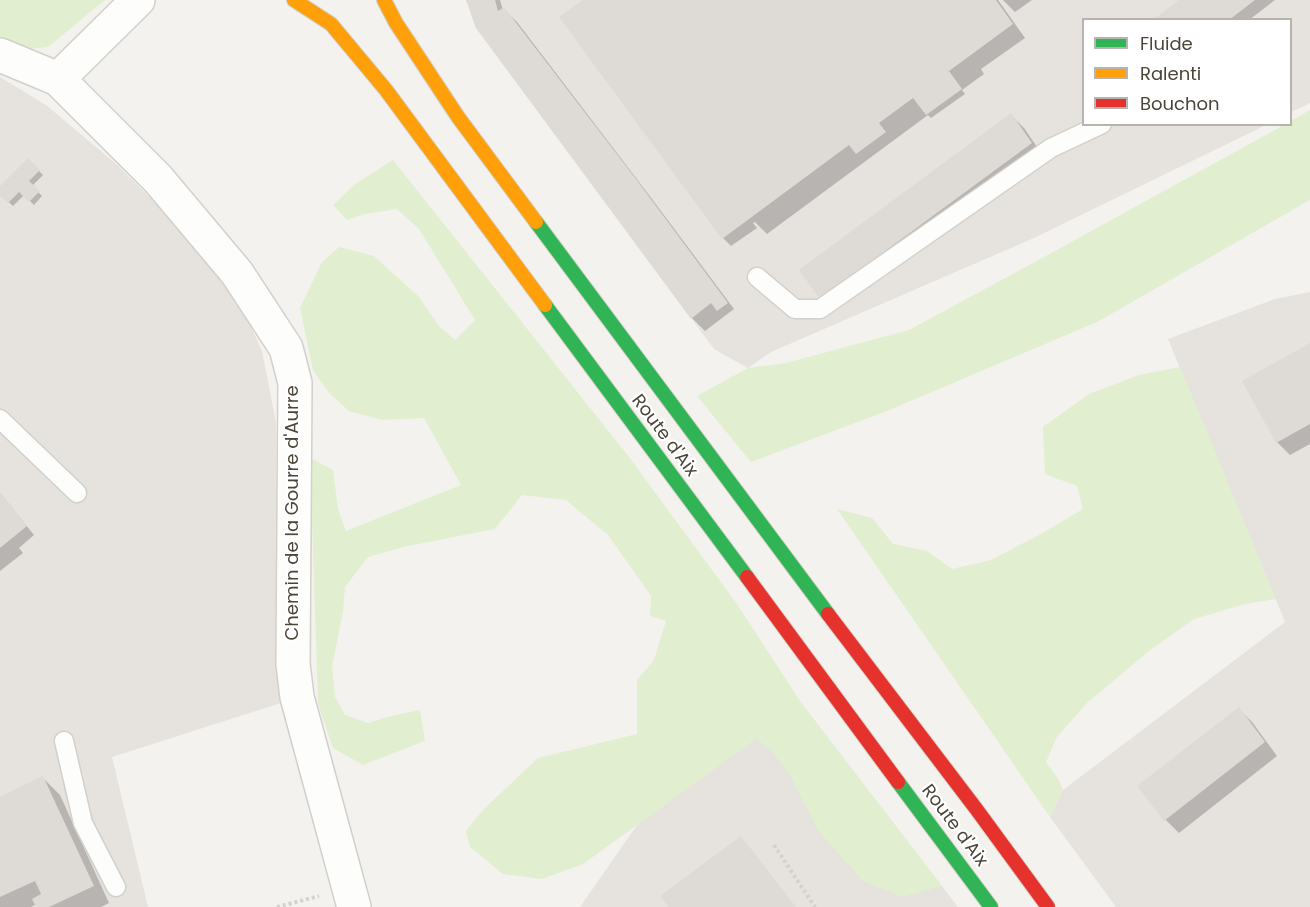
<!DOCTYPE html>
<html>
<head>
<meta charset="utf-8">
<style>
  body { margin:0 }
  #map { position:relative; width:1310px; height:907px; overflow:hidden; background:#f4f2ee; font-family:Poppins,sans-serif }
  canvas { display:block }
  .legend { position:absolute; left:1082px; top:18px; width:210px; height:108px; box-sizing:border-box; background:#fff; border:2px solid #b7b4b0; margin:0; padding:8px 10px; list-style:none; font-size:18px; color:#4b4439 }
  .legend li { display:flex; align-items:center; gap:12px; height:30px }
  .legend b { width:30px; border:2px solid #b7b4b0 }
</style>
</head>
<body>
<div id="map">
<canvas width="1310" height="907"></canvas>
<ul class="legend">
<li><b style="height:8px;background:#30b455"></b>Fluide</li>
<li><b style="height:8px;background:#ff9f0a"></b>Ralenti</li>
<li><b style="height:8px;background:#e5322d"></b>Bouchon</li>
</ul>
</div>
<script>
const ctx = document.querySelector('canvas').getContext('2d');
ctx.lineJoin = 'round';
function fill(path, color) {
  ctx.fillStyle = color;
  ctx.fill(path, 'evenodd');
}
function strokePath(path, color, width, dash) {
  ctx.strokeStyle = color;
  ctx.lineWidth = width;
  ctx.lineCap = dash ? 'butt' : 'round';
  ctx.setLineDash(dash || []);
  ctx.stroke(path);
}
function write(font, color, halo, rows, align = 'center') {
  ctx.font = font + ' Poppins,sans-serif';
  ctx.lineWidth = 4.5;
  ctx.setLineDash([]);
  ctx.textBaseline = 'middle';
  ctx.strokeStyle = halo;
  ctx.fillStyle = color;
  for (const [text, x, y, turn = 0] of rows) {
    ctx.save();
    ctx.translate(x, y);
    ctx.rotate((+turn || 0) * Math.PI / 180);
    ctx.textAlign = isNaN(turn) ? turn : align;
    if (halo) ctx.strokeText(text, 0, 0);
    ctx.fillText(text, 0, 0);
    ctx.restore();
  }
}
const industrial = new Path2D(`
  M 466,0 L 1310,0 L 1310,103 L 1291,112 L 1290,20 L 1084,20 L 1084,124 L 1266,125 L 1034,238 L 771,352 L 748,368 L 714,349 L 476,28 Z
  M 0,77 L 46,105 L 115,163 L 187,234 L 236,294 L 262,351 L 276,423 L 277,608 L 284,702 L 112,757 L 148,907 L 0,907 Z
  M 1310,292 L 1310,907 L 1116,907 L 1050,817 L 1063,790 L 1285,622 L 1168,339 L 1275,299 Z
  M 802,704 L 958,907 L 580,907 L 637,825 Z`);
const green = new Path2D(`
  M 0,0 L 105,0 L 48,47 L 15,50 L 0,44 Z
  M 1310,110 L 1310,200 L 1097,322 L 887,411 L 751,462 L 697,396 L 748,368 L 786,363 L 909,330 L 1033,263 L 1284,125 L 1290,124 L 1291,121 Z
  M 393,160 L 629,457 L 737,604 L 802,704 L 942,886 L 902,897 L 863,881 L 819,832 L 790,776 L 771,750 L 756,739 L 583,864 L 542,879 L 503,874 L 470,847 L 466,831 L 484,809 L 538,758 L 637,734 L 637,680 L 654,660 L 666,621 L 650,616 L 651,596 L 608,535 L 566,500 L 522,495 L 495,529 L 403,547 L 368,557 L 345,587 L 343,612 L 332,667 L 335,697 L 345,715 L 368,723 L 387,717 L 420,710 L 425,741 L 363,765 L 333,748 L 318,704 L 310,458 L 333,470 L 338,509 L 346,531 L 461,485 L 424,418 L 382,420 L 349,411 L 329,393 L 313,370 L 300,308 L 322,262 L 339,247 L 374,256 L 419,297 L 439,326 L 455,340 L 475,320 L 419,229 L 397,209 L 365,214 L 347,220 L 333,205 L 355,184 Z
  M 1180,367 L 1276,599 L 1245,604 L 1194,619 L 1149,651 L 1087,703 L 1057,737 L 1046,762 L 1059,780 L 1063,790 L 1050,817 L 837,509 L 872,518 L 893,544 L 927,551 L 952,569 L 991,560 L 1039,535 L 1083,509 L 1077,486 L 1045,474 L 1043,427 L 1089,394 L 1139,375 Z`);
const shadow = new Path2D(`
  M 468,0 L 500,0 L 503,10 L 504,9 L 517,22 L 652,199 L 734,309 L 705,331 L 692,318 Z
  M 585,0 L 998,0 L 1025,38 L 981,69 L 984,74 L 962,90 L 965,94 L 931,118 L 928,115 L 767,234 L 755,222 L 753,223 L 757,228 L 731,246 L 723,238 Z
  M 1003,0 L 1032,0 L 1015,12 Z
  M 1181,0 L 1275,0 L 1249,20 L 1155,20 Z
  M 1011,115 L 1024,128 L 1044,157 L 834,311 L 821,298 Z
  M 28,160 L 43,175 L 32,186 L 42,196 L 34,205 L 24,195 L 13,206 L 0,194 L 0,188 Z
  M 1310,345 L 1310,444 L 1290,455 L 1277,442 Z
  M 0,493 L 34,535 L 19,548 L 23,553 L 0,571 Z
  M 1239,709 L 1252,722 L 1277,756 L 1179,833 L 1166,820 L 1139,787 Z
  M 43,778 L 60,795 L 109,903 L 101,907 L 38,907 L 37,904 L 31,907 L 0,907 L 0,798 Z`);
const building = new Path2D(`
  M 466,0 L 495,0 L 498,11 L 504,7 L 639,183 L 728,303 L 717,311 L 711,303 L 691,319 L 476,28 Z
  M 583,0 L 996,0 L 1013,24 L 949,71 L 962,89 L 926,115 L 913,98 L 879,123 L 886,132 L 856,154 L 849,145 L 722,239 L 559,17 Z
  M 1179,0 L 1255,0 L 1229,20 L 1153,20 Z
  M 1011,113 L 1032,143 L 820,299 L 799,270 Z
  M 28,158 L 40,170 L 29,181 L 40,191 L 29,202 L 19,192 L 8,203 L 0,196 L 0,186 Z
  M 1310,343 L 1310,424 L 1276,443 L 1242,381 Z
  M 0,493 L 27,526 L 0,548 Z
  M 1239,707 L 1265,742 L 1164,821 L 1137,786 Z
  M 43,776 L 94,886 L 49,907 L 36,907 L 32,899 L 41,894 L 35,881 L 0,897 L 0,797 Z
  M 741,836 L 796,907 L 669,907 L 660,896 Z`);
const path = new Path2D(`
  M 774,845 L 815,907
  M 277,907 L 319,896`);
const lane = new Path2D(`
  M 757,277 L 795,309 L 820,309 L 1051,148 L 1102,124
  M 0,419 L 77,493
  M 64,741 L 83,823 L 116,887`);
const street = new Path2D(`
  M 0,55 L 58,79 L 158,179 L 237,273 L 286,348 L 295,383 L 293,664 L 297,697 L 354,907
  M 58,79 L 138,0`);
const fast = new Path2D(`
  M 536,222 L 828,614
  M 545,305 L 747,577
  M 898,782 L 991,907`);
const slow = new Path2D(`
  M 294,0 L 331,24 L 386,90 L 545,305
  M 384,0 L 396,23 L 458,117 L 536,222`);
const jam = new Path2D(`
  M 747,577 L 898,782
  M 828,614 L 977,810 L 1048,907`);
const streetNames = [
  ["Route d'Aix",664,436,53],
  ["Chemin de la Gourre d'Aurre",293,513,-90],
  ["Route d'Aix",954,826,53]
];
fill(industrial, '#e6e2de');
fill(green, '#e1eecf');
fill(shadow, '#0003');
fill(building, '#dedbd6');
strokePath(lane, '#d2d0cb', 21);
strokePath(street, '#d2d0cb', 36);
strokePath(fast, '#d3cfc5', 16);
strokePath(slow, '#d3cfc5', 16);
strokePath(jam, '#d3cfc5', 16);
strokePath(path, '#d3d2cc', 4, [3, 3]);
strokePath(lane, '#fdfdfc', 18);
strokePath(street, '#fdfdfc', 33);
strokePath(fast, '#30b455', 14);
strokePath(slow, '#ff9f0a', 14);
strokePath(jam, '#e5322d', 14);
write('18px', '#4b4439', '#fff', streetNames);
</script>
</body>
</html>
